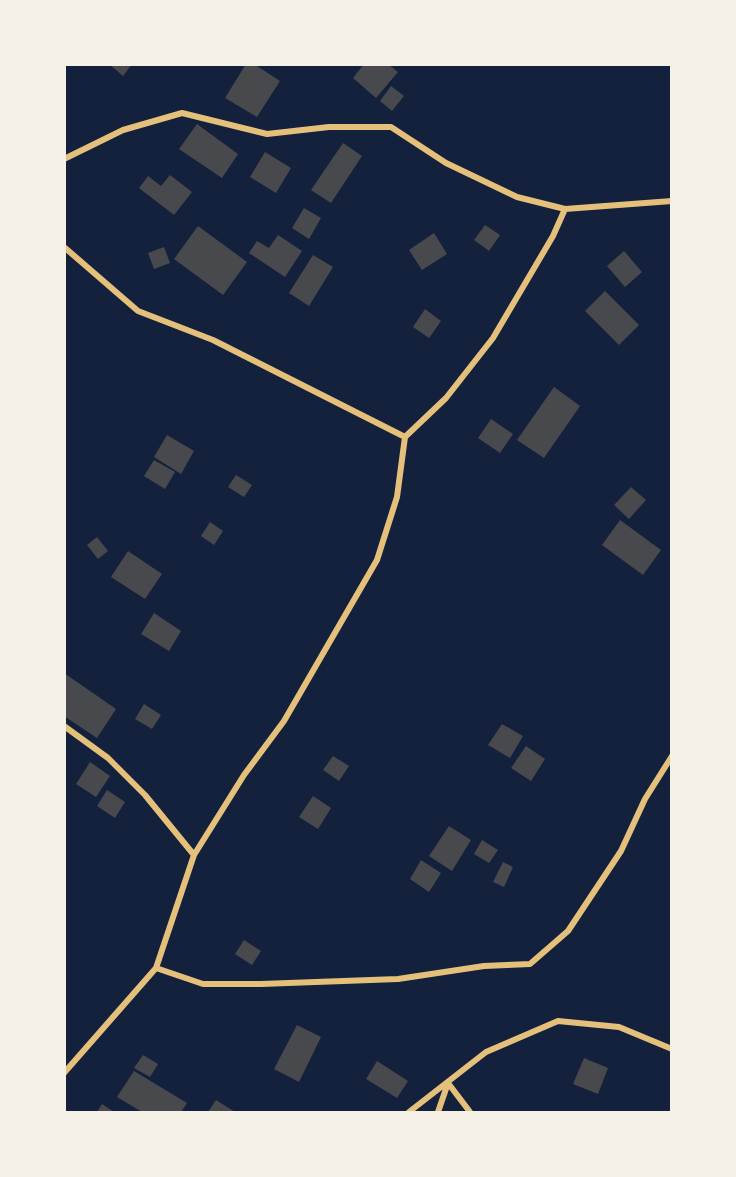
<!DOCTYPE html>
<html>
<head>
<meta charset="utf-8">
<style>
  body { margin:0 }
  #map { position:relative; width:736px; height:1177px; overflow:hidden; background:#14213d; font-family:Manrope,sans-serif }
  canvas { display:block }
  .frame { position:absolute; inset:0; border:66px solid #f6f1e7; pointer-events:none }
</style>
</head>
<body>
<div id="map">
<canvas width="736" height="1177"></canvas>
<div class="frame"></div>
</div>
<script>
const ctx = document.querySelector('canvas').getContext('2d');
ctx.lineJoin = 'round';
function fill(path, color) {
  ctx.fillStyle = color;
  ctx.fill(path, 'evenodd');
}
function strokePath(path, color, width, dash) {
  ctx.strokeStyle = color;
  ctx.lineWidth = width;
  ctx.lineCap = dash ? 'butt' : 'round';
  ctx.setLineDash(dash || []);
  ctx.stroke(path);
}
const building = new Path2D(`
  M 109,64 L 132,64 L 123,76 Z
  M 246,64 L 254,64 L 280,81 L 257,117 L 225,98 Z
  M 364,64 L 388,64 L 398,72 L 376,98 L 353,78 Z
  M 391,86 L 404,96 L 392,111 L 380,101 Z
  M 197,124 L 238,154 L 222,178 L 179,149 Z
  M 343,143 L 362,156 L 331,203 L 311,190 Z
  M 265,152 L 291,168 L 276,193 L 250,177 Z
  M 170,175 L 192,192 L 174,215 L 139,188 L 148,176 L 161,186 Z
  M 304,208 L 321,218 L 309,239 L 292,228 Z
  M 485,225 L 500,235 L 489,251 L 474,240 Z
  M 198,226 L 247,262 L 223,295 L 174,259 Z
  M 434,233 L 447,254 L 422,270 L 409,250 Z
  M 278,235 L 302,251 L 285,277 L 249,253 L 257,241 L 269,248 Z
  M 164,247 L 170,263 L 154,269 L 148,253 Z
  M 624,251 L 642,272 L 625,287 L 607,266 Z
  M 313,255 L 333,267 L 309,306 L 289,293 Z
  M 605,291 L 639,325 L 619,345 L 585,311 Z
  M 425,309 L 441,321 L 429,338 L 413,327 Z
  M 554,387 L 580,406 L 544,458 L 517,440 Z
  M 491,419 L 513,434 L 500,453 L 478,438 Z
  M 167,435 L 194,451 L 181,474 L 154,457 Z
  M 154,460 L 175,472 L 165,489 L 144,476 Z
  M 236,475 L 252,485 L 244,497 L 228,487 Z
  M 631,487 L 646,500 L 629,519 L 614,505 Z
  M 620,520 L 661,550 L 643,575 L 602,545 Z
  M 210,522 L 223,531 L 214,545 L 201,536 Z
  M 97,537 L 108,551 L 98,559 L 87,545 Z
  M 128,551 L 162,574 L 145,599 L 111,577 Z
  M 154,613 L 181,631 L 169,651 L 141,634 Z
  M 64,673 L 116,709 L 97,738 L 64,716 Z
  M 144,704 L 161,715 L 152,729 L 135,719 Z
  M 502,724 L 523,736 L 510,758 L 488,745 Z
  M 526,746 L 545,759 L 531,781 L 511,768 Z
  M 333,756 L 349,766 L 339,781 L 323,770 Z
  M 90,762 L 110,776 L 96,797 L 76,784 Z
  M 107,790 L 125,802 L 115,818 L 97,806 Z
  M 313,796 L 331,808 L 318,829 L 299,817 Z
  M 449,826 L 471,840 L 452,871 L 429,856 Z
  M 482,840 L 498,850 L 489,863 L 474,854 Z
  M 421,860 L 441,873 L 429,892 L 410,879 Z
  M 503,862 L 513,867 L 504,887 L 493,882 Z
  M 244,940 L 261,951 L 252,965 L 235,954 Z
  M 297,1025 L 321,1037 L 299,1082 L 274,1069 Z
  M 143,1055 L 158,1064 L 150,1077 L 134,1068 Z
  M 584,1058 L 608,1068 L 598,1094 L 573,1084 Z
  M 377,1061 L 408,1081 L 397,1098 L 366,1079 Z
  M 134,1071 L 187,1103 L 181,1112 L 142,1112 L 117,1097 Z
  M 216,1100 L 235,1112 L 208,1112 Z
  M 102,1104 L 114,1112 L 97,1112 Z`);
const minor = new Path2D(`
  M 64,159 L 123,130 L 182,113 L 267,134 L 329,127 L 391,127 L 446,163 L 517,197 L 565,209 L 672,201
  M 64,247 L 138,311 L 213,340 L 405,437 L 397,497 L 377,560 L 284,721 L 244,775 L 194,855
  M 405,437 L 446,398 L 493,338 L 553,236 L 565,209
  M 64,726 L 108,758 L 145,795 L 194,855 L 156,968 L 64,1073
  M 156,968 L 203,984 L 261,984 L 398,979 L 484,966 L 530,964 L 568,931 L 621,851 L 645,799 L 672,756
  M 409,1112 L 486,1052 L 558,1021 L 619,1027 L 672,1049
  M 438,1112 L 448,1083 L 470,1112`);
fill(building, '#48494c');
strokePath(minor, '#e5c07b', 6);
</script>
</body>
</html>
